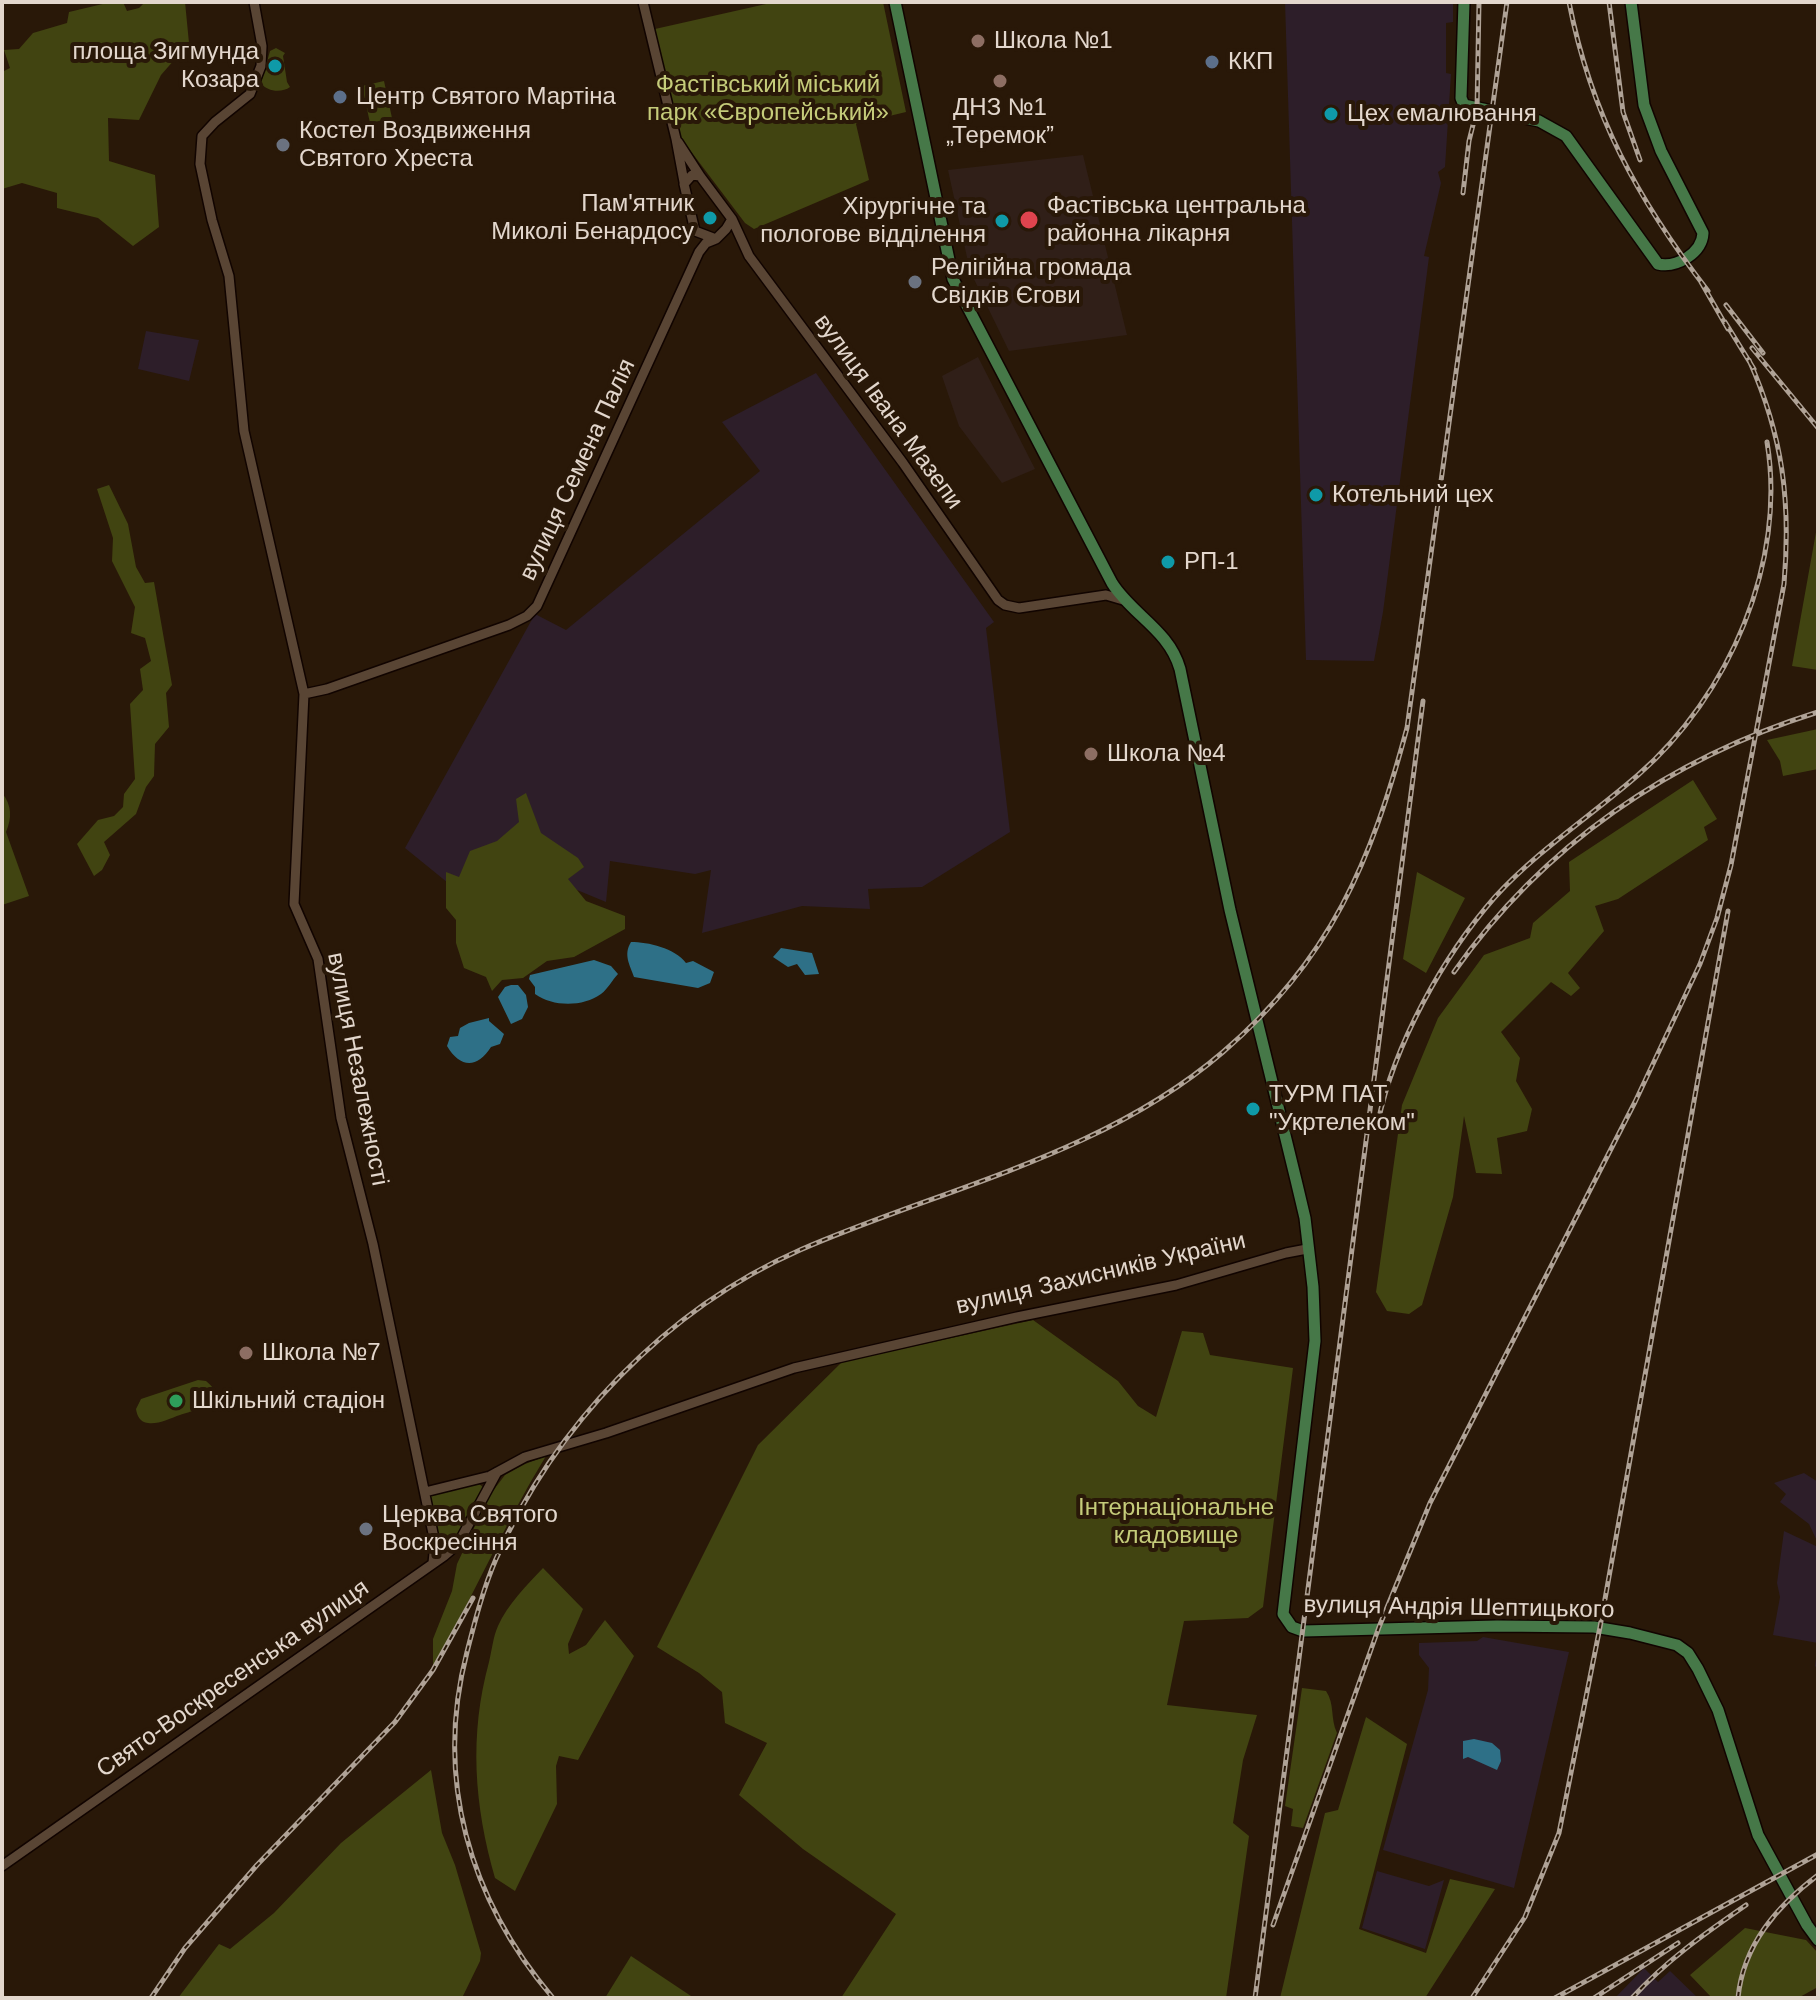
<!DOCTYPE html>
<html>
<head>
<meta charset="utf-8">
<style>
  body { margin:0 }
  #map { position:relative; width:1820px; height:2000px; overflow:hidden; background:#291808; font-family:Helvetica,sans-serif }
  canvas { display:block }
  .frame { position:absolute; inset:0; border:4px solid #e3d7cd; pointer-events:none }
</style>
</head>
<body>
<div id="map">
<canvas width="1820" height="2000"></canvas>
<div class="frame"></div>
</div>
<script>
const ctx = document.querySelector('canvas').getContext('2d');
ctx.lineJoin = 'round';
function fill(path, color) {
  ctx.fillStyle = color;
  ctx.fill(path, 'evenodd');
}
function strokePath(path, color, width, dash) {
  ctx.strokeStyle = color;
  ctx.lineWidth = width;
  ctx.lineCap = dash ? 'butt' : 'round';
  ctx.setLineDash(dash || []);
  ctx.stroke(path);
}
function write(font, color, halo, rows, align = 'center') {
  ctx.font = font + ' Helvetica,sans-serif';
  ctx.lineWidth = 8;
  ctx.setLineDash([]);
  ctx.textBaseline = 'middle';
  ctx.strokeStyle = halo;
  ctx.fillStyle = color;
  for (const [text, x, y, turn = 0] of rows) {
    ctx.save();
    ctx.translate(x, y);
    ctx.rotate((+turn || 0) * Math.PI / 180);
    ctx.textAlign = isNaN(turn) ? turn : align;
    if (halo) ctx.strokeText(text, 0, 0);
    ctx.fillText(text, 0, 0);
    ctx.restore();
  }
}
const industrial = new Path2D(`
  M 1285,2 L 1453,2 L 1453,22 L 1446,23 L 1446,73 L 1451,74 L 1445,167 L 1438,172 L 1441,183 L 1424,256 L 1429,257 L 1383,612 L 1374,661 L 1306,660 Z
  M 146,331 L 199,340 L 189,381 L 138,369 Z
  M 816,373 L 994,622 L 986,628 L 1010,832 L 922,887 L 868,889 L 870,909 L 802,906 L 702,933 L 711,870 L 695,874 L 610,861 L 606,902 L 565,885 L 453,887 L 405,848 L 535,614 L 566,630 L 760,471 L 722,422 Z
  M 1804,1473 L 1818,1482 L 1818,1543 L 1809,1524 L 1780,1502 L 1786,1494 L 1774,1483 Z
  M 1784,1531 L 1818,1547 L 1818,1669 L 1815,1666 L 1818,1643 L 1773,1635 L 1780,1597 L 1777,1583 Z
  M 1483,1637 L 1569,1652 L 1514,1888 L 1383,1850 L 1428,1690 L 1429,1668 L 1419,1655 L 1419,1643 L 1477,1641 Z
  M 1377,1871 L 1429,1886 L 1444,1880 L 1425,1949 L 1362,1928 Z
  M 1644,1968 L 1658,1982 L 1670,1971 L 1698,1998 L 1615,1998 Z`);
const medical = new Path2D(`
  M 1083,155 L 1127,335 L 1009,351 L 970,271 L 948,170 Z
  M 978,357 L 1035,469 L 1002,483 L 959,426 L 942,376 Z`);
const green = new Path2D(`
  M 111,2 L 123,2 L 127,11 L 139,8 L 145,2 L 185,2 L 189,43 L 161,75 L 139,120 L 108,118 L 109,161 L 155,175 L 159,227 L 133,246 L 98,218 L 57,208 L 57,193 L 22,183 L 2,189 L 2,72 L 10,68 L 4,50 L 19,49 L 33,33 L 67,23 L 69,12 Z
  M 775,2 L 883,2 L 906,112 L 856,124 L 869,180 L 754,229 L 745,223 L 680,137 L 655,29 Z
  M 276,48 L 285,53 L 283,56 L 287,82 L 290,87 C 282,93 267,92 261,83 L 270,51 Z
  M 384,81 L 392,118 L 370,123 L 362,86 Z
  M 109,485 L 128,524 L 136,567 L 145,583 L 154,582 L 172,685 L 166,693 L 169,727 L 155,744 L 154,776 L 146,787 L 136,814 L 104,842 L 110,855 L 102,870 L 94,876 L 77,844 L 98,820 L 114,816 L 123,807 L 124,794 L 135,779 L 130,704 L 143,690 L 140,669 L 151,661 L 145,638 L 131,633 L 135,607 L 112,561 L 113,538 L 97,489 Z
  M 1818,521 L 1818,670 L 1792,666 Z
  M 1818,729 L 1818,769 L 1783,776 L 1780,761 L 1767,740 Z
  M 1693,780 L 1717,819 L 1704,827 L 1708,840 L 1618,899 L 1595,906 L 1604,931 L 1568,973 L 1580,988 L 1571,996 L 1551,982 L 1501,1032 L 1520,1058 L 1516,1081 L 1532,1109 L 1527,1131 L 1497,1138 L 1502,1174 L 1476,1173 L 1464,1116 L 1453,1197 L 1422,1305 L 1409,1314 L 1387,1311 L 1376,1292 L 1402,1105 L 1438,1018 L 1484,955 L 1530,938 L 1533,923 L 1570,891 L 1569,862 Z
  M 2,793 C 12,805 12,818 6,832 L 29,896 L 2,905 Z
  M 526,793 L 541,833 L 578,858 L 584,867 L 568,879 L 586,901 L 625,916 L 625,929 L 574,957 L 547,961 L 523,978 L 502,980 L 492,991 L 486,977 L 464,968 L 456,943 L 456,920 L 446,908 L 446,872 L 459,877 L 470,851 L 497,841 L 519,822 L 516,799 Z
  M 1417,872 L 1465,898 L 1426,973 L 1403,959 Z
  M 1033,1320 L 1118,1381 L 1138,1406 L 1156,1417 L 1182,1331 L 1203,1333 L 1210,1355 L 1293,1368 L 1263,1607 L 1248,1618 L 1184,1621 L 1167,1705 L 1257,1715 L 1243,1760 L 1233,1823 L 1249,1836 L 1226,1998 L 841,1998 L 896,1914 L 803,1849 L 739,1795 L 767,1743 L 725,1723 L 722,1692 L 699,1673 L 657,1647 L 758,1445 L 842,1362 Z
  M 198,1380 L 206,1381 C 232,1402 195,1410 180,1415 C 171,1418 157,1425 148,1423 C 140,1422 137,1416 136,1409 L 141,1399 Z
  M 546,1456 C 504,1524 473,1598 433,1667 L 433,1639 L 452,1591 L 457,1564 L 489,1496 L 505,1475 L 525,1464 Z
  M 478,1483 L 484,1488 L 453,1544 L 444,1547 L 439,1542 L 430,1495 Z
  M 543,1568 L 583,1609 L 568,1644 L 569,1654 L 586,1645 L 605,1620 L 634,1656 L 578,1760 L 559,1756 L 556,1766 L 557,1804 L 515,1891 L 495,1878 C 474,1805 469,1735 489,1662 C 492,1650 493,1637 498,1626 C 507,1605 527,1585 543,1568 Z
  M 1302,1688 L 1326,1691 C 1335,1704 1330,1718 1337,1733 L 1303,1828 L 1291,1826 L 1293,1809 L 1285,1806 Z
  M 1366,1717 L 1407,1744 L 1359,1929 L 1426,1953 L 1450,1879 L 1495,1889 L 1425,1998 L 1280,1998 L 1325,1813 L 1338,1810 Z
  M 431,1770 L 442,1833 L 455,1865 L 481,1953 L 480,1961 L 462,1998 L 178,1998 L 219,1944 L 230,1949 L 274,1913 L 341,1843 Z
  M 1745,1928 L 1806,1940 L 1818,1953 L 1818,1987 L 1798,1998 L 1712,1998 L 1690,1975 Z
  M 631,1956 L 694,1998 L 605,1998 Z`);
const water = new Path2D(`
  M 631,942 C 648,942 675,948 686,963 L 693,961 L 714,972 L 710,983 L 698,988 L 634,977 C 630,965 623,955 631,942 Z
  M 781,948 L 812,953 L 819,974 L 805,975 L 797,964 L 788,967 L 773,957 Z
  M 594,960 L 611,966 L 618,974 C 612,980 608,989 601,994 C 583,1007 553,1007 535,994 L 535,987 L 529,979 L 530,975 Z
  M 511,985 L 518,985 L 526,995 L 528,1007 L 522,1019 L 511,1024 L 498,997 L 505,987 Z
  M 489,1018 L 489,1021 L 504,1034 L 500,1044 L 491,1047 C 477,1069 460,1068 447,1046 L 450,1037 L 458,1036 L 460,1028 L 469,1023 Z
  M 1474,1739 L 1492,1743 L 1500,1750 L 1501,1761 L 1497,1770 L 1468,1757 L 1463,1759 L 1463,1741 Z`);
const minor = new Path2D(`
  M 254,2 L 262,46 L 261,66 L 250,94 L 215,122 L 202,136 L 200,164 L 212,220 L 229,276 L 244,431 L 304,694 L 294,904 L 318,959 L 341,1118 L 373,1244 L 435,1543 L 433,1563
  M 643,2 L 676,139 L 684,182
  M 678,142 L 700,176
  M 732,219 L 726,229 L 716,239 L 695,231 L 684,184 L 692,175 L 700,176 L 732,219 L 749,256 L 903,463 L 998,600 L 1005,605 L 1019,608 L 1106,595 L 1123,600
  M 304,694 L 327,689 L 509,625 L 527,616 L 537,606 L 699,252 L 706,243 L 716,239
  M 425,1492 L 490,1476 L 525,1457 L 606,1433 L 794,1368 L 1017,1317 L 1176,1285 L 1286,1253 L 1307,1249
  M 2,1866 L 444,1556 L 458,1544 L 497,1472`);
const major = new Path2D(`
  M 895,2 L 953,279 L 1112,583 C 1132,615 1169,630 1180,669 L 1230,910 L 1296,1180 L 1305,1218 L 1313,1287 L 1315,1341 L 1283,1614 L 1292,1627 L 1303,1631 L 1497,1626 L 1594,1627 L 1630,1633 L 1677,1645 L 1688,1653 L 1698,1669 L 1718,1710 L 1758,1835 L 1807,1925 L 1818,1940
  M 1464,2 L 1461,98 L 1464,105 L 1539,121 L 1566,136 L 1658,264 C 1677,268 1702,253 1703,233 L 1661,151 L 1644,105 L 1631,2`);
const rail = new Path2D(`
  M 1569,2 C 1591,115 1638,200 1708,291
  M 1609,2 L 1623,112 L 1640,160
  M 1463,193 L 1469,141 L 1477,109 L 1479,2
  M 1701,282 L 1728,329
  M 1726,305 L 1763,353
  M 1725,322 L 1754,369
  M 1752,348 L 1818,428
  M 1454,972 C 1543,845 1671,758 1818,712
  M 1378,1122 C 1394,1045 1443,956 1495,897 C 1538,850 1591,816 1638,775 C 1729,696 1787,562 1767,442
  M 1273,1925 L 1379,1627 L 1430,1503 L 1635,1102 L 1700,964 L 1717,918 L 1731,865 L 1784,584 C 1791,502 1783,436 1749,360
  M 151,1998 L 185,1948 L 257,1865 L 395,1722 L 433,1670 L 473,1598
  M 553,1998 C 469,1899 434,1779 467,1652 C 475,1621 483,1589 496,1559 C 554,1426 666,1309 800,1250 C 942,1188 1102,1156 1223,1052 C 1331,959 1371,862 1407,728 L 1507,2
  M 1255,1998 L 1423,701
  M 1472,1998 L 1525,1917 L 1559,1833 L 1600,1627 L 1728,911
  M 1555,1998 L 1818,1854
  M 1594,1998 L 1678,1943
  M 1632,1998 C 1667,1960 1704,1934 1746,1905
  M 1738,1998 C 1743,1945 1777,1906 1818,1875`);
const markers = [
  [978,41,8,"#8d6e63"],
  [1212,62,8,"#5c6f8a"],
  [275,66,8,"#0f9aa8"],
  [1000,81,8,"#8d6e63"],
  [340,97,8,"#5c6f8a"],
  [1331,114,8,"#0f9aa8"],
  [283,145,8,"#6b7280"],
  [710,218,8,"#0f9aa8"],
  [1029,220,10,"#e0444e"],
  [1002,221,8,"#0f9aa8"],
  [915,282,8,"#6b7280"],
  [1316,495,8,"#0f9aa8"],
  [1168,562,8,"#0f9aa8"],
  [1091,754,8,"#8d6e63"],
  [1253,1109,8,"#0f9aa8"],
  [246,1353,8,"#8d6e63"],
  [176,1401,8,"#2e9e5b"],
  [366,1529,8,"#6b7280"]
];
const poiNames = [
  ["Школа №1",994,41],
  ["площа Зигмунда",259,52,"right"],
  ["Козара",259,80,"right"],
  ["ККП",1228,62],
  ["Центр Святого Мартіна",356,97],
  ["ДНЗ №1",1000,108,"center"],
  ["„Теремок”",1000,136,"center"],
  ["Цех емалювання",1347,114],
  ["Костел Воздвиження",299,131],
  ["Святого Хреста",299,159],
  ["Пам'ятник",694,204,"right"],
  ["Миколі Бенардосу",694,232,"right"],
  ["Фастівська центральна",1047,206],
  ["районна лікарня",1047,234],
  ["Хірургічне та",986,207,"right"],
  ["пологове відділення",986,235,"right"],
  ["Релігійна громада",931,268],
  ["Свідків Єгови",931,296],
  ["Котельний цех",1332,495],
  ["РП-1",1184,562],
  ["Школа №4",1107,754],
  ["ТУРМ ПАТ",1269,1095],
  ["\"Укртелеком\"",1269,1123],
  ["Школа №7",262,1353],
  ["Шкільний стадіон",192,1401],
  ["Церква Святого",382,1515],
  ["Воскресіння",382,1543]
];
const parkNames = [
  ["Фастівський міський",768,85],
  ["парк «Європейський»",768,113],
  ["Інтернаціональне",1176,1508],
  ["кладовище",1176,1536]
];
const streetNames = [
  ["вулиця Івана Мазепи",888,412,54],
  ["вулиця Семена Палія",578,470,-65],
  ["вулиця Незалежності",357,1069,79],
  ["вулиця Захисників України",1101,1274,-13],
  ["вулиця Андрія Шептицького",1459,1608,1],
  ["Свято-Воскресенська вулиця",233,1679,-35]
];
fill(industrial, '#2d1e29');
fill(medical, '#301f18');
fill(green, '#414411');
fill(water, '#2e7087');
strokePath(minor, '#110400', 12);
strokePath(major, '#110400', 14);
strokePath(minor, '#594534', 9);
strokePath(major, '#467848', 11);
strokePath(rail, '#afa296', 5);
strokePath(rail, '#291808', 2, [6]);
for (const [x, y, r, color] of markers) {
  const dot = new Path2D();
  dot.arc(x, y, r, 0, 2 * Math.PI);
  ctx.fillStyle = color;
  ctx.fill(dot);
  strokePath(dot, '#291808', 3);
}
write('24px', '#e3d7cd', '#291808', poiNames, 'left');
write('24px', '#c5cc7a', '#291808', parkNames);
write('24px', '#e3d7cd', '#291808', streetNames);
</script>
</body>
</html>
